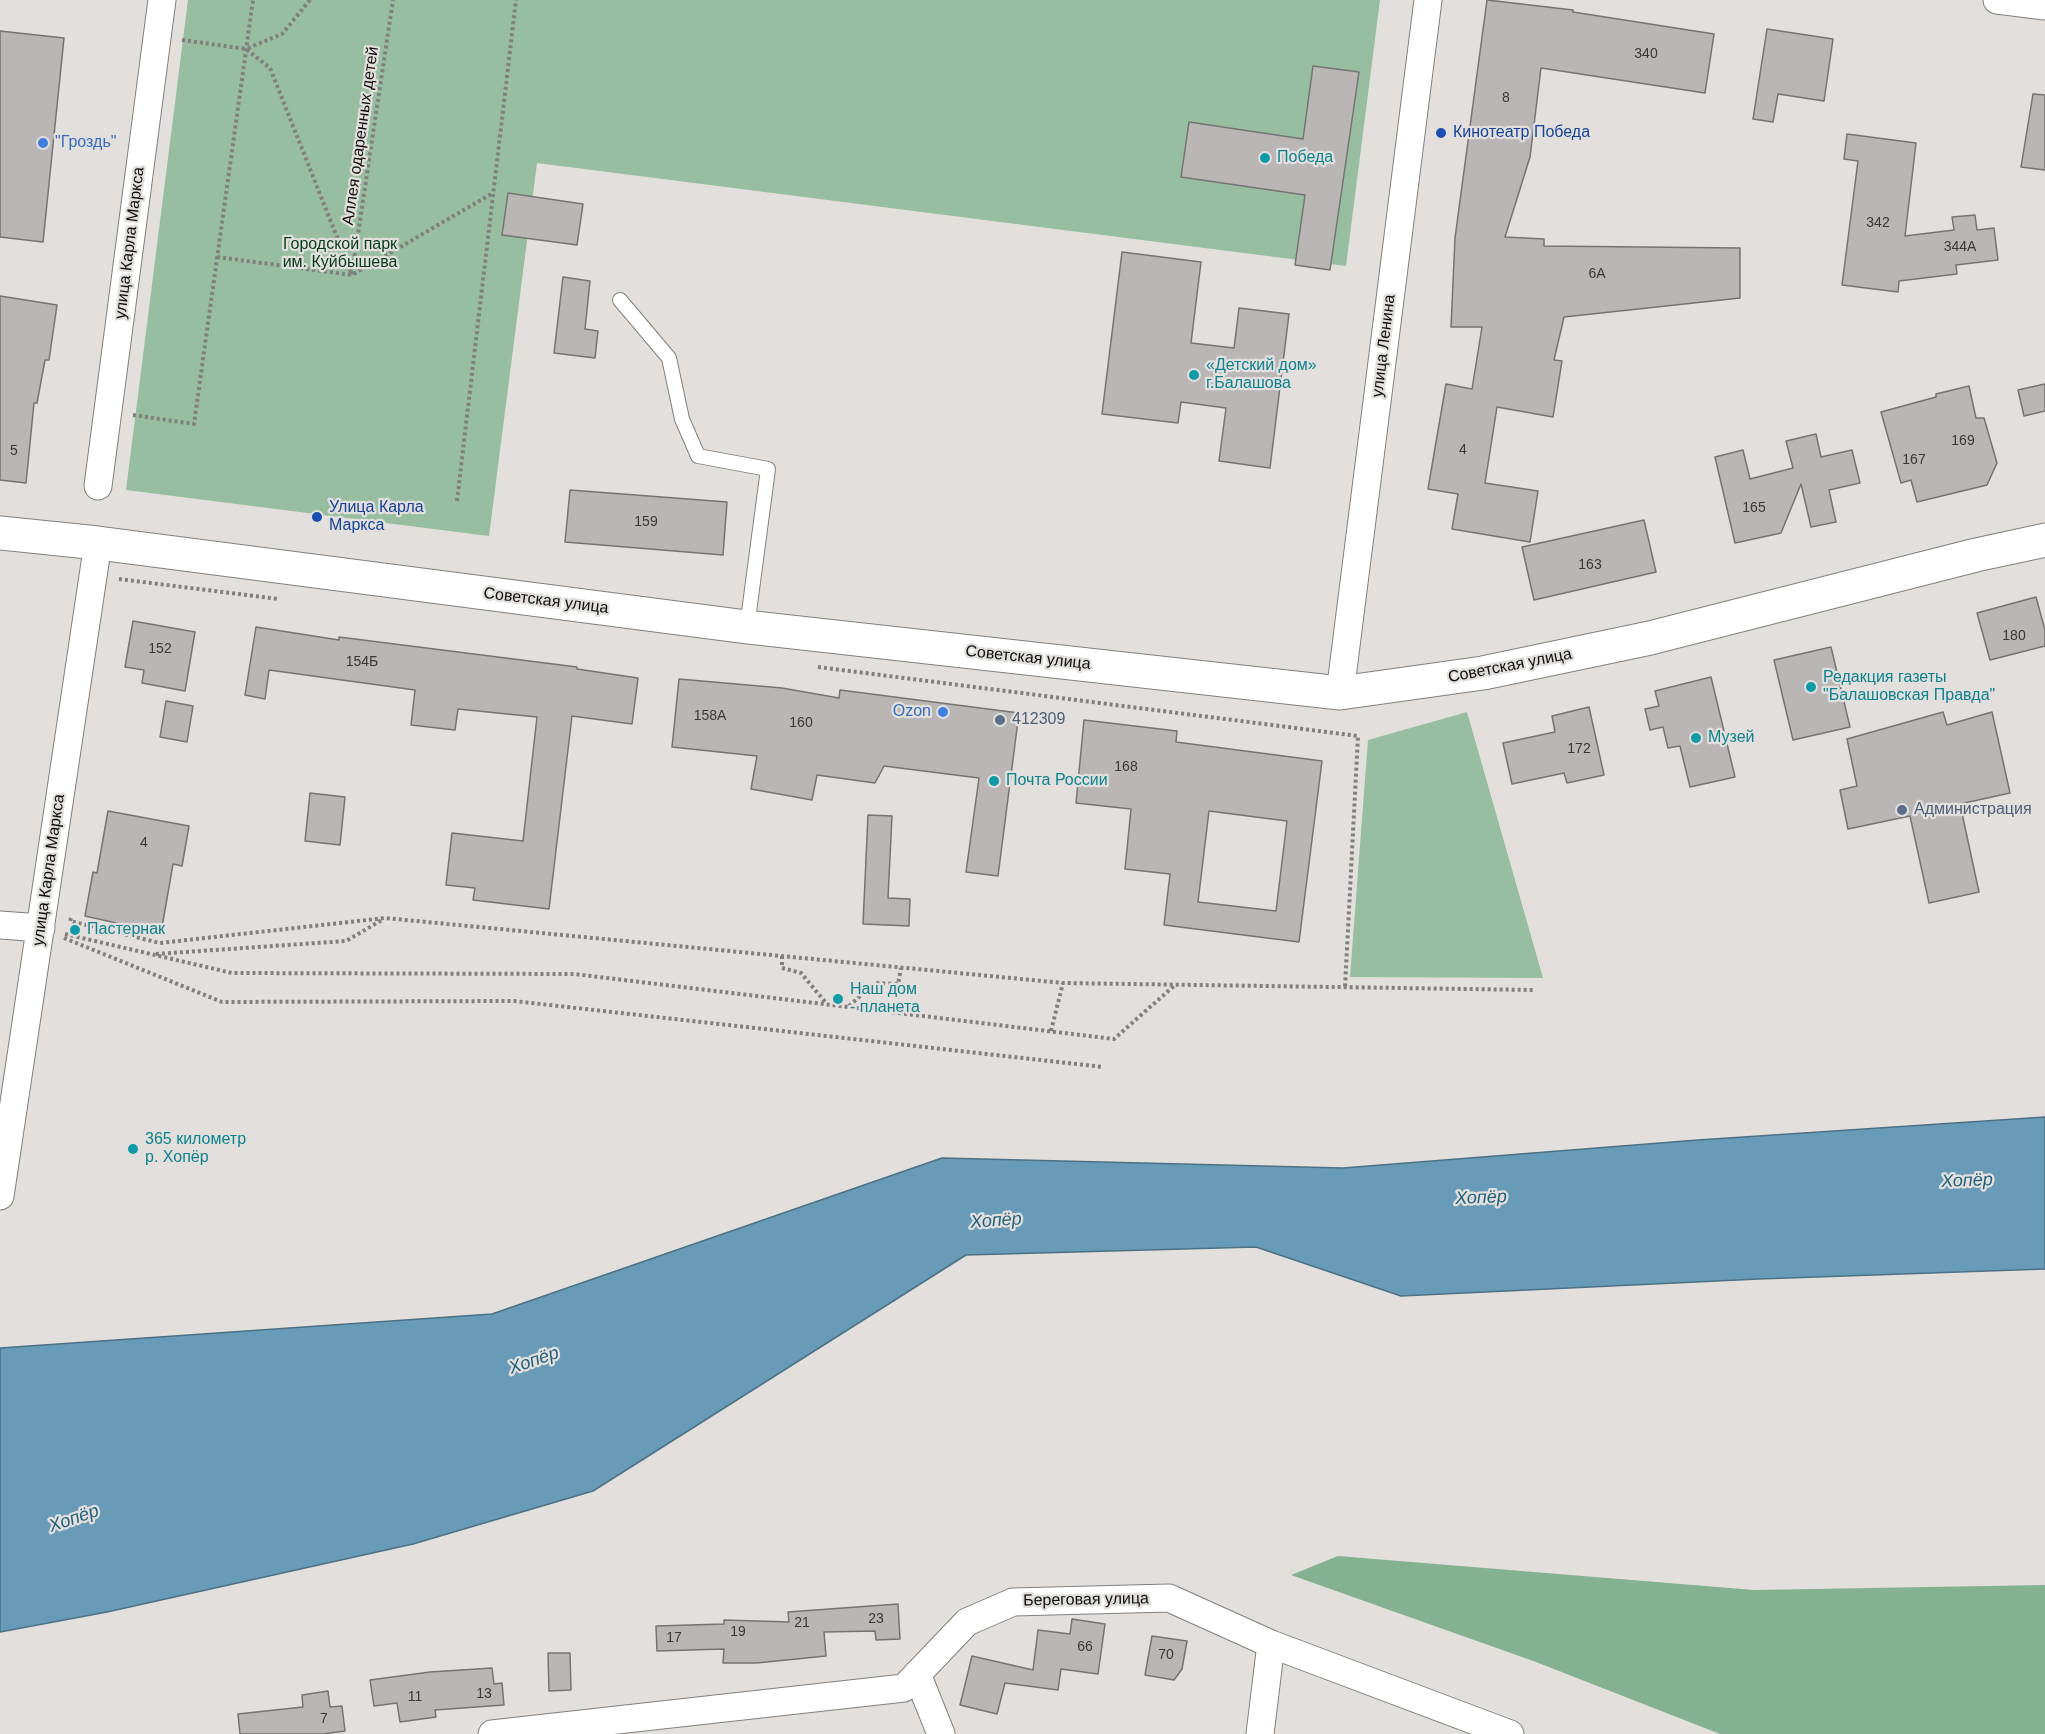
<!DOCTYPE html>
<html>
<head>
<meta charset="utf-8">
<style>
  body { margin:0 }
  canvas { display:block; background:#e2dfdd }
</style>
</head>
<body>
<canvas width="2045" height="1734"></canvas>
<script>
const ctx = document.querySelector('canvas').getContext('2d');
ctx.lineJoin = 'round';
function fill(path, color) {
  ctx.fillStyle = color;
  ctx.fill(path, 'evenodd');
}
function strokePath(path, color, width, dash) {
  ctx.strokeStyle = color;
  ctx.lineWidth = width;
  ctx.lineCap = dash ? 'butt' : 'round';
  ctx.setLineDash(dash || []);
  ctx.stroke(path);
}
function write(font, color, halo, rows, align = 'center') {
  ctx.font = font + ' Helvetica,sans-serif';
  ctx.lineWidth = 4.5;
  ctx.setLineDash([]);
  ctx.textBaseline = 'middle';
  ctx.strokeStyle = halo;
  ctx.fillStyle = color;
  for (const [text, x, y, turn = 0] of rows) {
    ctx.save();
    ctx.translate(x, y);
    ctx.rotate((+turn || 0) * Math.PI / 180);
    ctx.textAlign = isNaN(turn) ? turn : align;
    if (halo) ctx.strokeText(text, 0, 0);
    ctx.fillText(text, 0, 0);
    ctx.restore();
  }
}
const green = new Path2D(`
  M 188,0 L 1380,0 L 1346,266 L 537,163 L 489,536 L 126,490 Z
  M 1467,712 L 1543,978 L 1350,977 L 1368,740 Z`);
const forest = new Path2D(`
  M 1338,1556 L 1754,1590 L 2045,1585 L 2045,1734 L 1720,1734 L 1536,1662 L 1291,1575 Z`);
const water = new Path2D(`
  M 2045,1117 L 2045,1269 L 1759,1279 L 1401,1296 L 1256,1247 L 966,1255 L 593,1491 L 413,1544 L 107,1612 L 0,1632 L 0,1348 L 492,1314 L 942,1158 L 1343,1168 L 1698,1140 Z`);
const building = new Path2D(`
  M 1487,0 L 1573,10 L 1573,12 L 1714,34 L 1705,93 L 1541,68 L 1530,157 L 1505,237 L 1544,239 L 1544,246 L 1740,248 L 1740,298 L 1564,317 L 1554,360 L 1562,361 L 1553,417 L 1497,407 L 1485,483 L 1538,491 L 1530,542 L 1452,529 L 1458,494 L 1428,489 L 1446,384 L 1472,389 L 1482,327 L 1451,327 L 1455,238 Z
  M 1767,29 L 1833,39 L 1824,101 L 1778,94 L 1773,122 L 1753,119 Z
  M 0,31 L 64,38 L 43,242 L 0,237 Z
  M 1313,66 L 1359,72 L 1330,270 L 1295,265 L 1305,195 L 1181,177 L 1189,122 L 1303,139 Z
  M 2033,94 L 2045,95 L 2045,170 L 2021,167 Z
  M 1847,134 L 1916,143 L 1905,236 L 1954,230 L 1952,217 L 1975,215 L 1977,230 L 1994,228 L 1998,260 L 1956,265 L 1957,274 L 1899,281 L 1898,292 L 1842,285 L 1858,161 L 1844,159 Z
  M 508,193 L 583,204 L 577,245 L 502,235 Z
  M 1122,252 L 1201,262 L 1191,343 L 1234,348 L 1239,308 L 1289,314 L 1270,468 L 1219,461 L 1226,408 L 1181,402 L 1178,423 L 1102,414 Z
  M 563,277 L 590,281 L 585,329 L 598,331 L 595,358 L 554,353 Z
  M 0,296 L 57,305 L 49,360 L 45,360 L 37,403 L 34,403 L 26,483 L 0,480 Z
  M 2045,384 L 2045,411 L 2024,416 L 2018,390 Z
  M 1969,386 L 1976,418 L 1984,418 L 1997,463 L 1987,485 L 1917,502 L 1911,480 L 1901,483 L 1881,412 L 1936,397 L 1936,394 Z
  M 1816,434 L 1821,457 L 1852,450 L 1860,483 L 1829,490 L 1836,522 L 1811,527 L 1801,484 L 1781,533 L 1735,543 L 1715,457 L 1743,450 L 1750,479 L 1793,468 L 1786,441 Z
  M 570,490 L 727,502 L 723,555 L 565,542 Z
  M 1644,520 L 1656,572 L 1534,600 L 1522,547 Z
  M 2036,597 L 2045,630 L 2045,646 L 1990,660 L 1977,613 Z
  M 133,621 L 195,632 L 185,691 L 142,683 L 144,670 L 125,667 Z
  M 256,627 L 339,640 L 339,637 L 577,667 L 577,669 L 638,678 L 632,724 L 572,716 L 549,909 L 473,900 L 475,888 L 446,885 L 452,833 L 523,841 L 537,717 L 458,709 L 455,730 L 411,725 L 415,690 L 269,670 L 265,699 L 245,695 Z
  M 1831,647 L 1850,727 L 1793,740 L 1774,660 Z
  M 1711,677 L 1735,777 L 1690,787 L 1680,746 L 1668,748 L 1663,727 L 1650,730 L 1645,709 L 1659,706 L 1655,691 Z
  M 679,679 L 782,688 L 839,698 L 840,690 L 1019,713 L 998,876 L 966,872 L 979,778 L 884,766 L 875,783 L 817,775 L 812,800 L 751,789 L 757,756 L 672,747 Z
  M 166,701 L 193,706 L 187,742 L 160,737 Z
  M 1589,707 L 1604,775 L 1567,783 L 1564,773 L 1512,784 L 1503,743 L 1555,732 L 1552,716 Z
  M 1943,712 L 1947,725 L 1992,712 L 2010,793 L 1960,804 L 1979,892 L 1929,903 L 1910,816 L 1848,829 L 1840,790 L 1857,786 L 1847,739 Z
  M 1084,720 L 1177,731 L 1176,742 L 1322,761 L 1299,942 L 1164,925 L 1170,874 L 1125,869 L 1131,809 L 1076,803 ZM 1209,811 L 1287,821 L 1276,911 L 1198,902 Z
  M 310,793 L 345,797 L 340,845 L 305,841 Z
  M 108,811 L 189,826 L 182,866 L 173,864 L 161,933 L 85,916 L 93,872 L 97,873 Z
  M 868,815 L 892,816 L 888,898 L 910,899 L 909,926 L 863,924 Z
  M 898,1604 L 900,1639 L 876,1640 L 875,1631 L 824,1632 L 826,1656 L 757,1663 L 723,1663 L 724,1649 L 657,1651 L 656,1626 L 724,1624 L 724,1620 L 789,1622 L 788,1612 Z
  M 1072,1619 L 1105,1624 L 1098,1674 L 1061,1669 L 1058,1690 L 1005,1683 L 997,1714 L 960,1705 L 972,1656 L 1033,1670 L 1038,1630 L 1070,1634 Z
  M 1152,1636 L 1187,1641 L 1182,1669 L 1174,1680 L 1145,1675 Z
  M 548,1653 L 570,1653 L 571,1690 L 549,1691 Z
  M 492,1668 L 494,1684 L 502,1683 L 504,1705 L 435,1710 L 436,1717 L 400,1722 L 397,1703 L 374,1706 L 370,1680 L 430,1672 Z
  M 328,1691 L 330,1707 L 342,1706 L 345,1731 L 323,1734 L 240,1734 L 238,1714 L 303,1707 L 302,1695 Z`);
const path = new Path2D(`
  M 310,0 L 282,34 L 246,49 L 270,68 L 352,275
  M 182,40 L 246,49
  M 217,257 L 352,275 L 493,193
  M 352,274 L 393,0
  M 133,415 L 194,424 L 253,0
  M 457,501 L 516,0
  M 119,579 L 278,599
  M 818,667 L 1358,736 L 1345,987
  M 71,918 L 70,921 L 160,943 L 385,918 L 1063,983 L 1535,990
  M 65,934 L 232,973 L 574,974 L 1114,1039 L 1175,985
  M 64,938 L 222,1002 L 514,1001 L 1103,1067
  M 156,954 L 346,941 L 382,920
  M 782,956 L 782,968 L 801,973 L 826,1003
  M 849,1006 L 875,983 L 898,984 L 901,968
  M 1051,1031 L 1063,983`);
const lane = new Path2D(`
  M 620,300 L 669,358 L 682,419 L 698,456 L 768,469 L 747,627`);
const street = new Path2D(`
  M 1997,0 L 2045,6
  M 98,486 L 162,0
  M 1340,693 L 1428,0
  M 0,925 L 41,928
  M 0,1196 L 98,543
  M 917,1674 L 941,1734
  M 492,1734 L 904,1688 L 967,1622 L 1013,1602 L 1169,1598 L 1271,1644 L 1510,1734
  M 1260,1734 L 1271,1644`);
const secondary = new Path2D(`
  M 0,533 L 98,543 L 747,627 L 1340,693 L 1483,673 L 1650,638 L 1976,555 L 2045,540`);
const markers = [
  [1441,133,6,"#1a4fb4"],
  [43,143,6,"#3f7fe0"],
  [1265,158,6,"#0f9aa8"],
  [1194,375,6,"#0f9aa8"],
  [317,517,6,"#1a4fb4"],
  [1811,687,6,"#0f9aa8"],
  [943,712,6,"#3f7fe0"],
  [1000,720,6,"#5c6f8a"],
  [1696,738,6,"#0f9aa8"],
  [994,781,6,"#0f9aa8"],
  [1902,810,6,"#5c6f8a"],
  [75,930,6,"#0f9aa8"],
  [838,999,6,"#0f9aa8"],
  [133,1149,6,"#0f9aa8"]
];
const numberNames = [
  ["340",1646,54],
  ["8",1506,98],
  ["342",1878,223],
  ["344А",1960,247],
  ["6А",1597,274],
  ["169",1963,441],
  ["4",1463,450],
  ["5",14,451],
  ["167",1914,460],
  ["165",1754,508],
  ["159",646,522],
  ["163",1590,565],
  ["180",2014,636],
  ["152",160,649],
  ["154Б",362,662],
  ["158А",710,716],
  ["160",801,723],
  ["172",1579,749],
  ["168",1126,767],
  ["4",144,843],
  ["23",876,1619],
  ["21",802,1623],
  ["19",738,1632],
  ["17",674,1638],
  ["66",1085,1647],
  ["70",1166,1655],
  ["13",484,1694],
  ["11",415,1697],
  ["7",324,1719]
];
const transitNames = [
  ["Кинотеатр Победа",1453,133],
  ["Улица Карла",329,508],
  ["Маркса",329,526]
];
const streetNames = [
  ["Аллея одаренных детей",361,136,-82],
  ["улица Карла Маркса",130,243,-83],
  ["улица Ленина",1384,346,-83],
  ["Советская улица",546,601,7],
  ["Советская улица",1028,658,6],
  ["Советская улица",1510,666,-11],
  ["улица Карла Маркса",49,870,-82],
  ["Береговая улица",1086,1600,-1]
];
const shopNames = [
  ["\"Гроздь\"",55,143],
  ["Ozon",931,712,"right"]
];
const cultureNames = [
  ["Победа",1277,158],
  ["«Детский дом»",1206,366],
  ["г.Балашова",1206,384],
  ["Редакция газеты",1823,678],
  ["\"Балашовская Правда\"",1823,696],
  ["Музей",1708,738],
  ["Почта России",1006,781],
  ["Пастернак",87,930],
  ["Наш дом",850,990],
  ["- планета",850,1008],
  ["365 километр",145,1140],
  ["р. Хопёр",145,1158]
];
const parkNames = [
  ["Городской парк",340,245],
  ["им. Куйбышева",340,263]
];
const serviceNames = [
  ["412309",1012,720],
  ["Администрация",1914,810]
];
const waterNames = [
  ["Хопёр",1967,1181,-2],
  ["Хопёр",1481,1198,-2],
  ["Хопёр",996,1221,-4],
  ["Хопёр",534,1361,-19],
  ["Хопёр",74,1519,-19]
];
fill(green, '#97bea0');
fill(forest, '#84b18f');
fill(water, '#679bb7');
strokePath(water, '#4d7184', 1.5);
fill(building, '#bab6b6');
strokePath(building, '#767373', 1.5);
strokePath(lane, '#82807d', 16);
strokePath(street, '#82807d', 29);
strokePath(secondary, '#82807d', 35);
strokePath(path, '#817f7e', 4, [3, 3]);
strokePath(lane, '#fff', 14);
strokePath(street, '#fff', 27);
strokePath(secondary, '#fff', 33);
for (const [x, y, r, color] of markers) {
  const dot = new Path2D();
  dot.arc(x, y, r, 0, 2 * Math.PI);
  ctx.fillStyle = color;
  ctx.fill(dot);
  strokePath(dot, '#e2dfdd', 2);
}
write('14px', '#3a3837', null, numberNames);
write('16px', '#164399', '#e2dfdd', transitNames, 'left');
write('16px', '#0f0e0d', '#e2dfdd', streetNames);
write('16px', '#366cbe', '#e2dfdd', shopNames, 'left');
write('16px', '#0d838f', '#e2dfdd', cultureNames, 'left');
write('16px', '#033b1b', '#e2dfdd', parkNames);
write('16px', '#4e5e75', '#e2dfdd', serviceNames, 'left');
write('italic 18px', '#1f5f7d', '#e2dfdd', waterNames);
</script>
</body>
</html>
